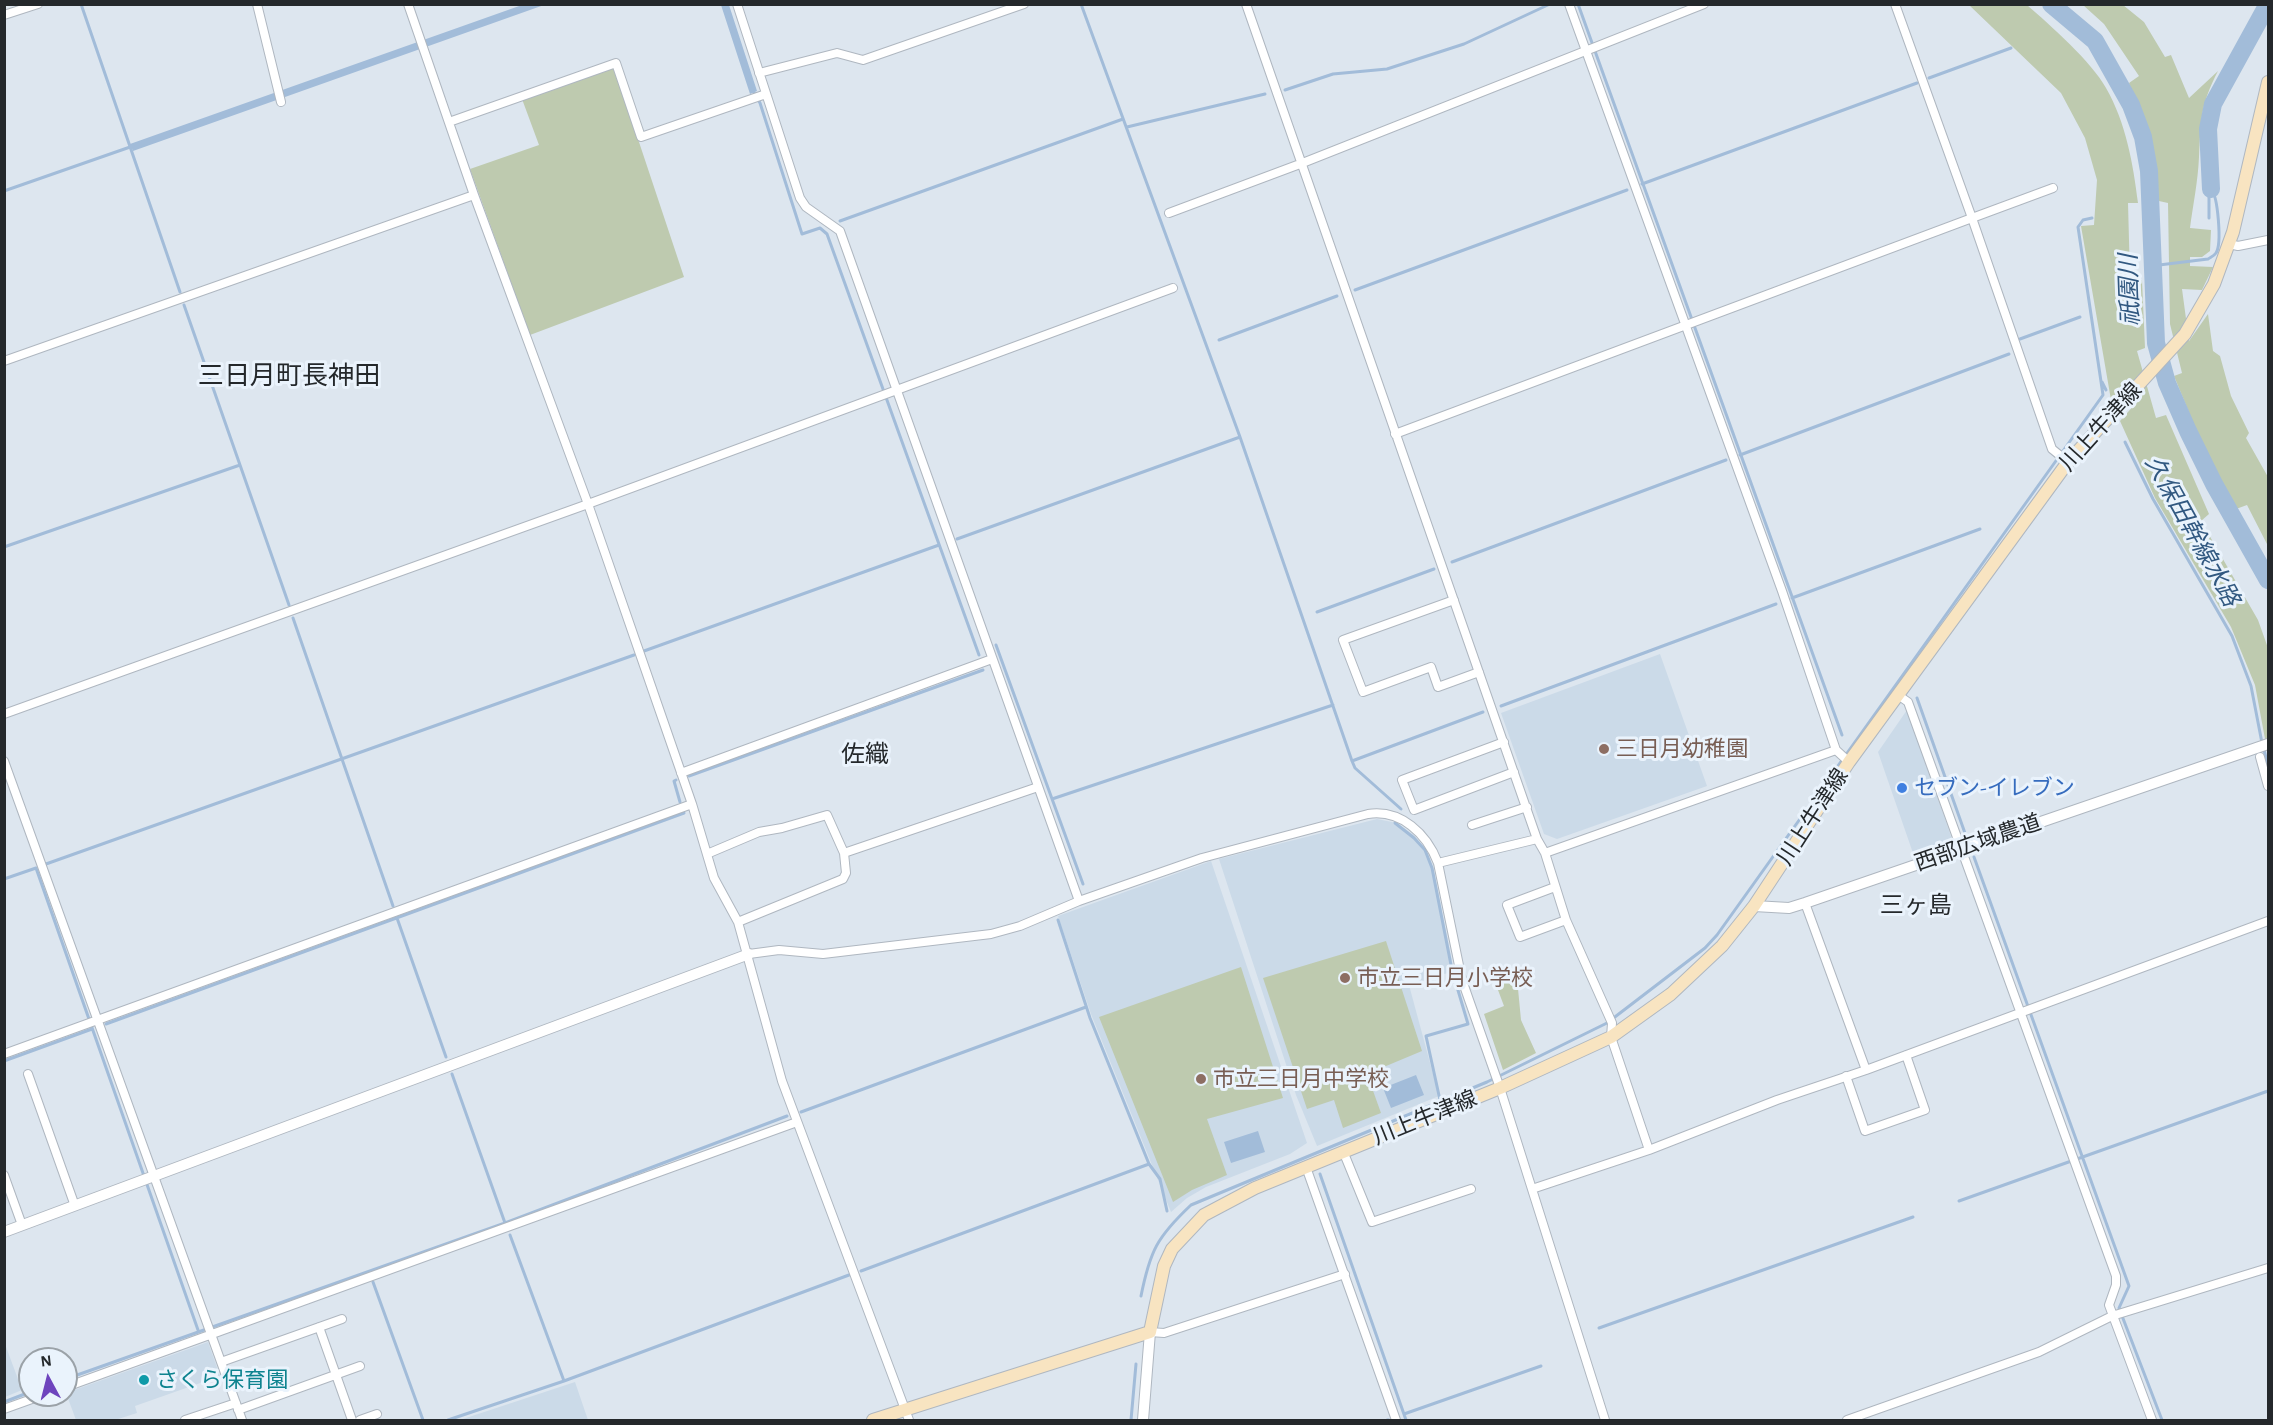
<!DOCTYPE html>
<html>
<head>
<meta charset="utf-8">
<style>
  body { margin:0 }
  #map { position:relative; width:2273px; height:1425px; overflow:hidden; background:#dde6ef; font-family:"Alegreya Sans",sans-serif }
  canvas { display:block }
  .frame { position:absolute; inset:0; border:6px solid #24282b; pointer-events:none }
  .north { position:absolute; left:18px; top:1347px; width:60px; height:60px; box-sizing:border-box; background:#eaf3fc; border:2px solid #9ba2a8; border-radius:50%; rotate:353deg; font-size:16px; font-weight:700; line-height:24px; text-align:center; color:#24282b }
  .north::after { content:''; display:block; margin:auto; width:21px; height:27px; background:#6e44bd; clip-path:polygon(50% 0,100% 100%,50% 72%,0 100%) }
</style>
</head>
<body>
<div id="map">
<canvas width="2273" height="1425"></canvas>
<div class="frame"></div>
<div class="north">N</div>
</div>
<script>
const ctx = document.querySelector('canvas').getContext('2d');
ctx.lineJoin = 'round';
function fill(path, color) {
  ctx.fillStyle = color;
  ctx.fill(path, 'evenodd');
}
function strokePath(path, color, width, dash) {
  ctx.strokeStyle = color;
  ctx.lineWidth = width;
  ctx.lineCap = dash ? 'butt' : 'round';
  ctx.setLineDash(dash || []);
  ctx.stroke(path);
}
function write(font, color, halo, rows, align = 'center') {
  ctx.font = font + ' "Alegreya Sans","Noto Sans JP",sans-serif';
  ctx.lineWidth = 6;
  ctx.setLineDash([]);
  ctx.textBaseline = 'middle';
  ctx.strokeStyle = halo;
  ctx.fillStyle = color;
  for (const [text, x, y, turn = 0] of rows) {
    ctx.save();
    ctx.translate(x, y);
    ctx.rotate((+turn || 0) * Math.PI / 180);
    ctx.textAlign = isNaN(turn) ? turn : align;
    if (halo) ctx.strokeText(text, 0, 0);
    ctx.fillText(text, 0, 0);
    ctx.restore();
  }
}
const built = new Path2D(`
  M 1660,654 L 1707,786 L 1557,839 L 1544,834 L 1501,713 Z
  M 1907,710 L 1953,842 L 1914,856 L 1878,752 Z
  M 1377,819 L 1397,823 L 1415,836 L 1425,849 L 1433,867 L 1454,971 L 1409,985 L 1439,1096 L 1317,1146 L 1296,1095 L 1219,859 Z
  M 1211,861 L 1307,1143 L 1290,1154 L 1206,1187 L 1187,1198 L 1171,1212 L 1091,1014 L 1058,916 Z
  M 208,1342 L 220,1376 L 135,1406 L 137,1413 L 115,1420 L 76,1420 L 66,1393 Z
  M 5,1344 L 22,1390 L 5,1397 L 4,1397 Z
  M 575,1382 L 588,1420 L 460,1420 Z`);
const green = new Path2D(`
  M 1969,5 L 2027,5 C 2050,25 2092,62 2106,88 C 2126,123 2133,163 2138,203 L 2128,203 L 2130,278 L 2142,280 L 2145,348 L 2137,351 L 2156,418 L 2166,415 L 2209,514 L 2201,521 L 2258,620 L 2268,648 L 2268,755 L 2255,685 L 2231,627 L 2155,498 L 2120,421 L 2136,403 L 2129,382 L 2111,400 L 2081,226 L 2094,225 L 2097,180 L 2085,138 L 2061,93 Z
  M 2083,5 L 2123,5 L 2144,22 L 2165,57 L 2171,55 L 2189,98 L 2218,71 C 2200,106 2201,120 2199,157 C 2198,181 2193,205 2190,228 L 2211,230 L 2210,251 L 2202,257 L 2190,257 L 2190,266 L 2213,267 L 2202,290 L 2182,289 L 2189,341 L 2208,314 L 2213,351 L 2220,356 L 2231,396 L 2249,433 L 2246,438 L 2268,477 L 2268,546 L 2247,505 L 2236,509 L 2204,449 L 2174,376 L 2182,373 L 2170,324 L 2168,203 L 2159,201 L 2153,148 L 2129,83 L 2139,76 L 2104,24 Z
  M 614,67 L 684,277 L 530,335 L 470,169 L 539,145 L 522,99 Z
  M 1386,941 L 1422,1051 L 1367,1074 L 1381,1113 L 1343,1128 L 1334,1100 L 1307,1109 L 1263,978 Z
  M 1241,967 L 1283,1098 L 1207,1119 L 1227,1175 L 1192,1190 L 1173,1202 L 1099,1017 Z
  M 1516,968 L 1521,1020 L 1536,1053 L 1503,1070 L 1484,1014 L 1504,1006 L 1492,974 Z`);
const water = new Path2D(`
  M 522,5 L 544,5 L 133,151 L 130,144 Z
  M 721,5 L 729,5 L 757,91 L 750,94 Z
  M 1416,1075 L 1424,1095 L 1391,1108 L 1383,1088 Z
  M 1258,1131 L 1265,1152 L 1231,1163 L 1224,1142 Z`);
const stream = new Path2D(`
  M 81,4 L 180,292
  M 1081,4 L 1240,437 L 1352,761 L 1355,768 L 1401,809
  M 1578,4 L 1842,735
  M 1929,78 L 2011,48
  M 752,89 L 760,103 L 802,234 L 820,228 L 827,234 L 979,655
  M 1285,90 L 1333,74 L 1387,69 L 1464,44 L 1550,4
  M 1127,127 L 1265,94
  M 1642,184 L 1917,83
  M 4,191 L 133,146
  M 2209,218 L 2209,193 L 2211,189
  M 840,221 L 1123,119
  M 2151,266 L 2208,259 C 2211,257 2214,256 2216,253 C 2222,244 2218,196 2211,189
  M 1355,290 L 1627,190
  M 184,305 L 289,605
  M 2020,339 L 2080,317
  M 1219,340 L 1337,296
  M 2102,382 L 2106,390
  M 2125,442 L 2153,499 L 2232,636 L 2251,686 L 2262,743
  M 1740,455 L 2009,354
  M 957,539 L 1240,437
  M 4,547 L 240,465
  M 1452,562 L 1726,460
  M 1792,598 L 1980,529
  M 1317,612 L 1434,569
  M 293,618 L 393,906
  M 996,645 L 1083,884
  M 644,651 L 939,545
  M 1917,698 L 1966,836
  M 1501,706 L 1776,604
  M 2264,750 L 2268,765
  M 1352,761 L 1483,712
  M 689,776 L 983,670
  M 676,780 L 674,781 L 680,802
  M 1052,799 L 1333,705
  M 1395,823 L 1414,838 L 1425,850 L 1432,868 L 1452,970 L 1468,1024 L 1426,1036 L 1440,1100
  M 1974,857 L 2129,1286 L 2119,1308 L 2162,1420
  M 46,864 L 634,655
  M 4,879 L 36,868 L 198,1330
  M 397,918 L 446,1057
  M 1058,920 L 1090,1018 L 1149,1164 L 1160,1179 L 1167,1211
  M 106,1024 L 684,813
  M 4,1061 L 92,1029
  M 452,1074 L 505,1223
  M 801,1112 L 1086,1007
  M 1320,1174 L 1406,1420
  M 1959,1201 L 2268,1091
  M 510,1235 L 564,1381
  M 861,1271 L 1149,1164
  M 373,1282 L 423,1420
  M 1141,1296 C 1150,1251 1157,1237 1191,1205 L 1487,1082 L 1607,1023 L 1705,948 L 1717,935 L 2103,395 L 2078,227 L 2083,220 L 2092,218
  M 1599,1328 L 1913,1217
  M 66,1379 L 505,1223 L 787,1116
  M 4,1402 L 30,1392
  M 1404,1414 L 1541,1366
  M 448,1420 L 564,1381 L 849,1275
  M 1131,1420 L 1136,1364
  M 1387,1420 L 1389,1420`);
const river = new Path2D(`
  M 2051,4 L 2095,41 L 2131,105 L 2143,137 L 2149,171 L 2156,343 L 2167,383 L 2188,431 L 2214,484 L 2268,580
  M 2211,189 L 2208,129 L 2213,104 L 2268,4`);
const minor = new Path2D(`
  M 257,4 L 281,102
  M 408,4 L 474,195 L 588,504 L 692,804 L 714,878 L 738,922 L 782,1081 L 909,1420
  M 737,4 L 800,198 L 806,207 L 840,231 L 1079,901
  M 1246,4 L 1537,839 L 1545,853 L 1566,920 L 1612,1023 L 1611,1037 L 1649,1150
  M 1569,4 L 1782,591 L 1836,750 L 1849,762
  M 1895,4 L 1972,218 L 2053,188
  M 4,15 L 38,4
  M 759,73 L 837,53 L 863,60 L 1024,4
  M 449,122 L 616,63 L 641,137 L 766,94
  M 1169,213 L 1300,164 L 1704,4
  M 2229,244 L 2238,246 L 2268,240
  M 4,361 L 474,195
  M 1395,434 L 1972,218 L 2052,449 L 2068,462
  M 1454,600 L 1343,640 L 1363,692 L 1431,667 L 1438,687 L 1479,672
  M 1898,695 L 1908,702 L 2116,1276 L 2116,1285 L 2109,1305 L 2152,1420
  M 4,714 L 588,504 L 1173,288
  M 1504,742 L 1402,780 L 1414,810 L 1514,772
  M 2260,757 L 2268,786
  M 4,761 L 242,1420
  M 681,773 L 992,659
  M 1472,825 L 1527,807
  M 1545,853 L 1836,750
  M 707,854 L 759,832 L 782,828 L 827,815 L 844,853 L 1038,787
  M 1438,863 L 1537,839
  M 1555,887 L 1507,905 L 1520,937 L 1566,920
  M 1805,903 L 1866,1070
  M 738,922 L 843,879 L 846,873 L 844,853
  M 749,954 L 779,950 L 823,954 L 991,934 L 1020,926 L 1079,901 L 1202,858 L 1368,814 C 1401,809 1427,834 1438,863 L 1462,980 L 1500,1088 L 1605,1420
  M 4,1054 L 692,804
  M 28,1074 L 75,1206
  M 1846,1076 L 1865,1131 L 1925,1110 L 1906,1055
  M 1343,1151 L 1372,1222 L 1471,1189
  M 1306,1167 L 1396,1420
  M 4,1175 L 22,1225
  M 1532,1189 L 1649,1150 L 1777,1100 L 1866,1070 L 2268,921
  M 319,1327 L 352,1420
  M 1150,1332 L 1164,1333 L 1345,1274
  M 221,1362 L 342,1319
  M 66,1387 L 797,1122
  M 4,1409 L 43,1395
  M 238,1410 L 360,1366
  M 185,1420 L 236,1403
  M 360,1420 L 377,1414
  M 1847,1420 L 2039,1352 L 2112,1316 L 2268,1268`);
const tertiary = new Path2D(`
  M 1754,906 L 1789,908 L 1805,903 L 2268,744
  M 4,1232 L 749,954
  M 1143,1420 L 1150,1332`);
const secondary = new Path2D(`
  M 873,1420 L 1150,1332 L 1164,1266 L 1172,1249 L 1204,1215 L 1255,1188 L 1500,1088 L 1611,1037 L 1671,994 L 1722,946 L 1754,906 L 1849,762 L 2068,462 L 2185,334 L 2214,284 L 2233,232 L 2268,82`);
const markers = [
  [1604,749,6,"#8d6e63"],
  [1902,788,6,"#3f7fe0"],
  [1345,978,6,"#8d6e63"],
  [1201,1079,6,"#8d6e63"],
  [144,1380,6,"#0f9aa8"]
];
const streetNames = [
  ["川上牛津線",2101,427,-48],
  ["川上牛津線",1813,817,-57],
  ["西部広域農道",1978,843,-19],
  ["川上牛津線",1425,1118,-22]
];
const educationNames = [
  ["三日月幼稚園",1616,749],
  ["市立三日月小学校",1357,978],
  ["市立三日月中学校",1213,1079]
];
const shopNames = [
  ["セブン-イレブン",1914,788]
];
const cultureNames = [
  ["さくら保育園",156,1380]
];
const waterNames = [
  ["祇園川",2130,290,-92],
  ["久保田幹線水路",2192,531,61]
];
const neighbourhoodNames = [
  ["佐織",865,755],
  ["三ヶ島",1916,906]
];
const quarterNames = [
  ["三日月町長神田",289,376]
];
fill(built, '#cbdae8');
fill(green, '#becaaf');
fill(water, '#a2bcd9');
strokePath(stream, '#a2bcd9', 3);
strokePath(river, '#a2bcd9', 18);
strokePath(minor, '#afb7c0', 10);
strokePath(tertiary, '#afb7c0', 12);
strokePath(secondary, '#afb7c0', 14);
strokePath(minor, '#fff', 8);
strokePath(tertiary, '#fff', 10);
strokePath(secondary, '#f8e4c1', 12);
for (const [x, y, r, color] of markers) {
  const dot = new Path2D();
  dot.arc(x, y, r, 0, 2 * Math.PI);
  ctx.fillStyle = color;
  ctx.fill(dot);
  strokePath(dot, '#eaf3fc', 2);
}
write('22px', '#24282b', '#eaf3fc', streetNames);
write('22px', '#785e54', '#eaf3fc', educationNames, 'left');
write('22px', '#366cbe', '#eaf3fc', shopNames, 'left');
write('22px', '#0d838f', '#eaf3fc', cultureNames, 'left');
write('italic 24px', '#315880', '#eaf3fc', waterNames);
write('24px', '#24282b', '#eaf3fc', neighbourhoodNames);
write('26px', '#24282b', '#eaf3fc', quarterNames);
</script>
</body>
</html>
